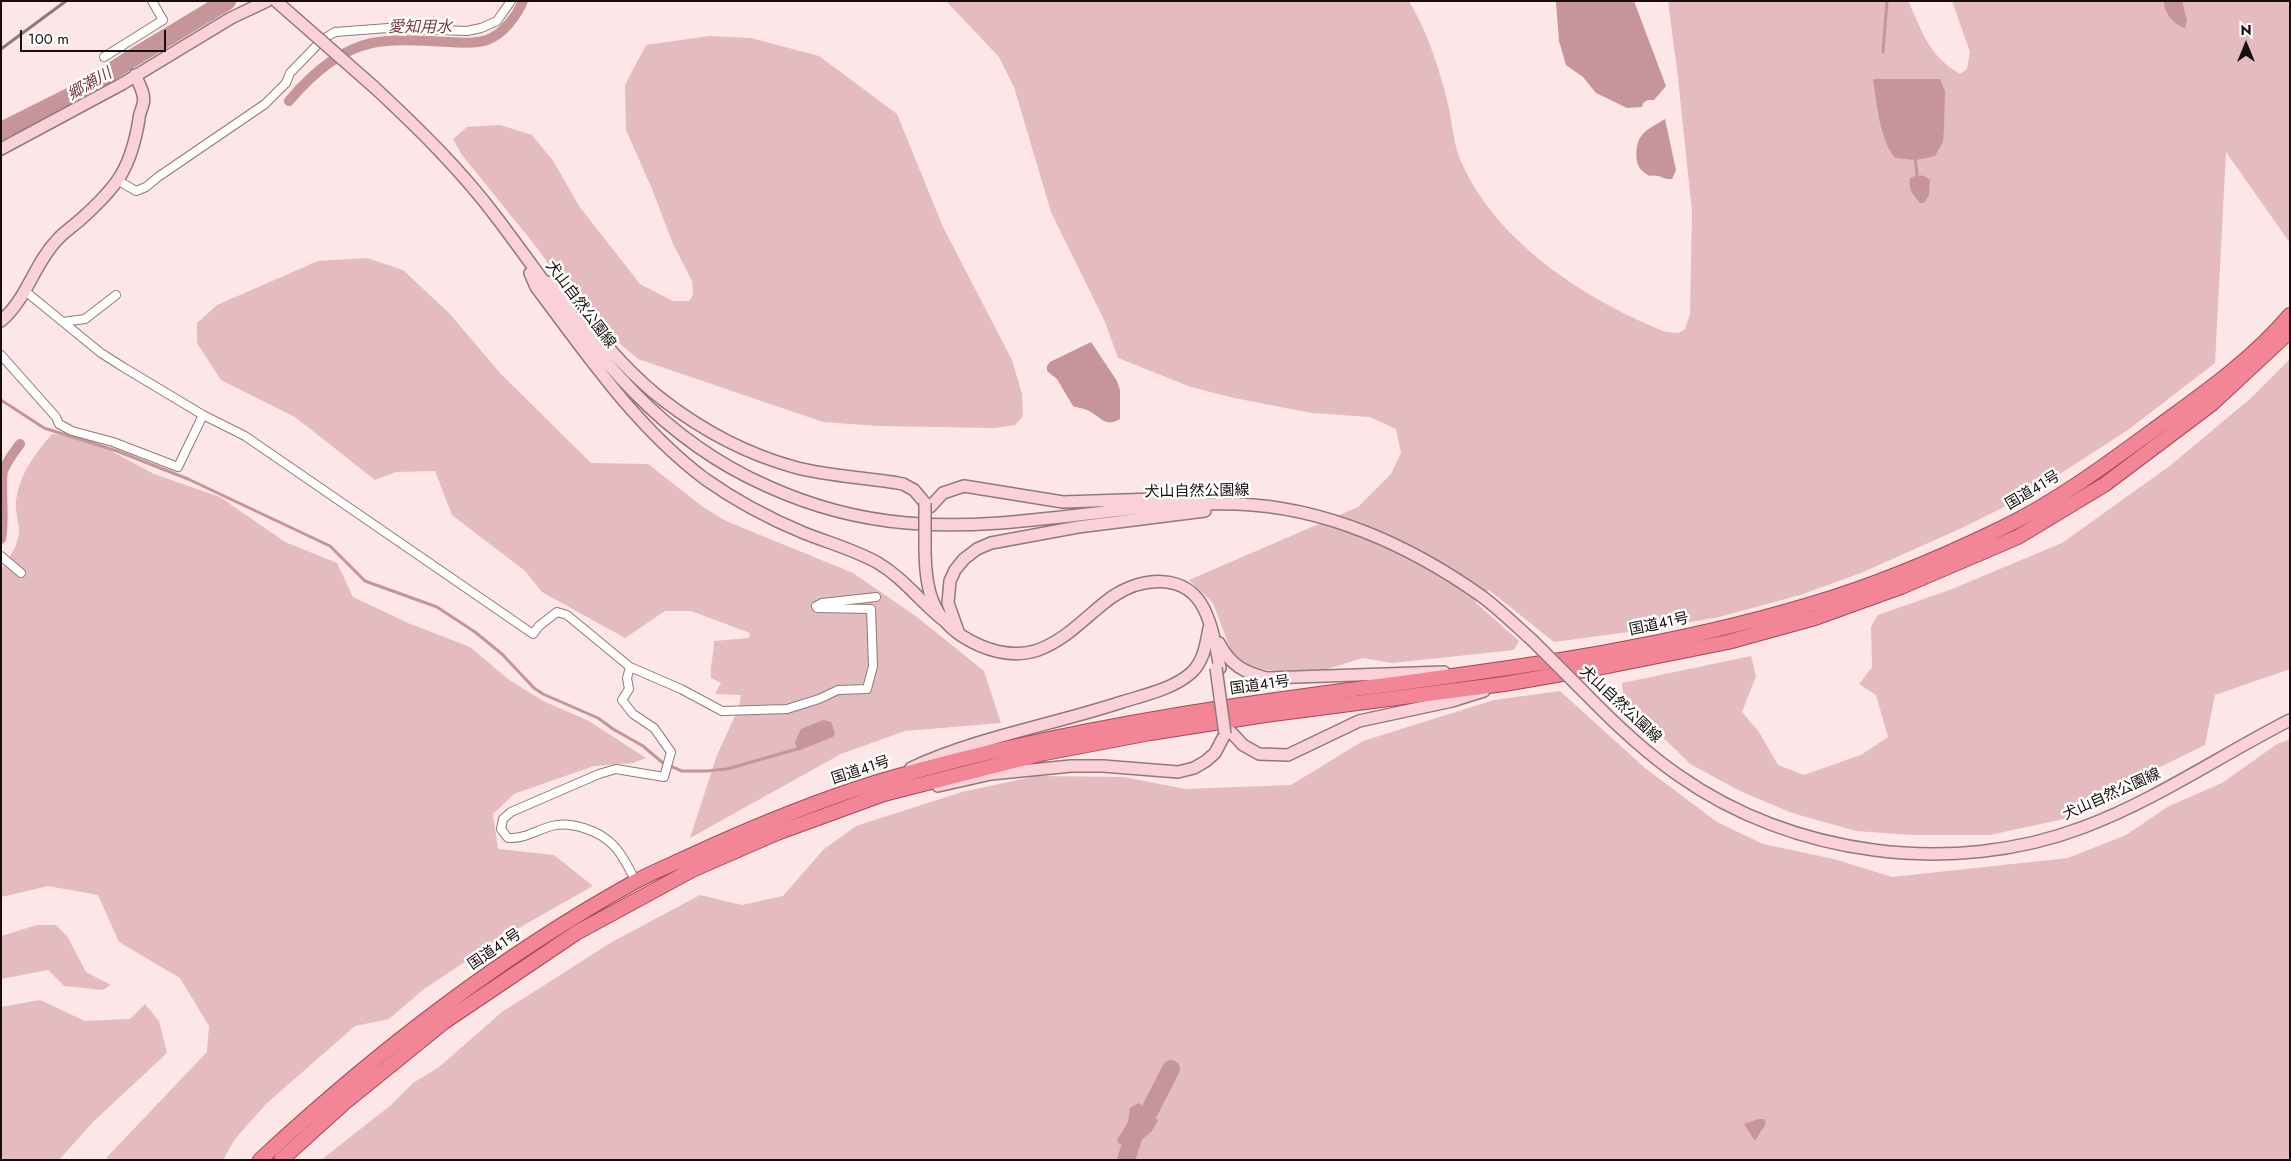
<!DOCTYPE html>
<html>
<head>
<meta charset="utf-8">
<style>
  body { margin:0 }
  #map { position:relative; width:2291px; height:1161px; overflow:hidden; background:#fce6e7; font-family:Jost,sans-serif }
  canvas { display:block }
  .frame { position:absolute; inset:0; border:2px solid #160d0e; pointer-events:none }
  .north { position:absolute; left:2221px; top:20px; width:50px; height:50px; -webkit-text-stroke:4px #fff; paint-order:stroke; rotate:0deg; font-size:14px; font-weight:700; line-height:20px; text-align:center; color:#160d0e }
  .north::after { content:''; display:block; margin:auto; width:18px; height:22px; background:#160d0e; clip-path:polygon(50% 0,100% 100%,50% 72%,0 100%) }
  .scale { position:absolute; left:20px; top:30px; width:146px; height:22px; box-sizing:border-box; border:2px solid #160d0e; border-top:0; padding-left:6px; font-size:15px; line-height:18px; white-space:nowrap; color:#160d0e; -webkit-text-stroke:4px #fff; paint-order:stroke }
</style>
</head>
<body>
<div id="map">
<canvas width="2291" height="1161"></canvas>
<div class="frame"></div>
<div class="north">N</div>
<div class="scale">100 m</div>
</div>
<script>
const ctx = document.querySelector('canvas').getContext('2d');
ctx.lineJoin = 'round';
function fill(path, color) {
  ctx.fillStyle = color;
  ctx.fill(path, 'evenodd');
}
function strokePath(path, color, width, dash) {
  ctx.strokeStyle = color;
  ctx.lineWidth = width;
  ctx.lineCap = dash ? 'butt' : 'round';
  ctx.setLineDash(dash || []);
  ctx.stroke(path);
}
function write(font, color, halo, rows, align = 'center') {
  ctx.font = font + ' Jost,"Noto Sans JP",sans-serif';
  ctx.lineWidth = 5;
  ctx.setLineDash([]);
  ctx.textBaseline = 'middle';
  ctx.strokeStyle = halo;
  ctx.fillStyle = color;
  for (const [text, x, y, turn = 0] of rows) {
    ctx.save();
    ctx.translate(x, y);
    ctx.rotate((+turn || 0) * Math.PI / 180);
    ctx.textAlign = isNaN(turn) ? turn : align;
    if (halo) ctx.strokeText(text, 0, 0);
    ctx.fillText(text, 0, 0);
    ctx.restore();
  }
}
const green = new Path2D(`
  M 946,1 L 1409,1 C 1428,33 1439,68 1448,104 C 1452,121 1453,142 1460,159 C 1494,241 1587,301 1666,332 L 1679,333 L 1685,329 L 1690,314 L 1692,212 L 1678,78 L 1668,1 L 1908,1 C 1923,33 1929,56 1960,74 L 1967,69 L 1970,52 L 1952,1 L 2290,1 L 2290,243 L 2226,152 L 2215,363 L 2128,430 L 2024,497 L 1964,527 L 1861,573 L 1800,595 L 1719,617 L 1658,628 L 1554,642 L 1489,590 L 1475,602 L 1519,641 L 1514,650 L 1392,663 L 1363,658 L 1310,674 L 1250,668 L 1231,651 L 1213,603 L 1189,580 L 1358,507 L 1391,474 L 1401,453 L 1396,429 L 1370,417 L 1312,413 L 1234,398 L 1191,387 L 1118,358 L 1105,322 L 1051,212 L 1014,87 L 999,57 Z
  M 709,36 L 751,38 L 819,56 L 897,114 L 943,227 L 1012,360 L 1022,394 L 1023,416 L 1015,425 L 995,428 L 879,426 L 823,422 L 638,359 L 607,333 L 566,289 L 538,249 L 462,155 L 453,139 L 467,127 L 500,125 L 532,135 L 554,162 L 579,206 L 640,284 L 673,301 L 689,301 L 693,295 L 692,281 L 673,244 L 652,189 L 626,130 L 625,85 L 646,45 Z
  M 367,258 L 403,270 L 449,313 L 500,373 L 591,463 L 648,464 L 703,507 L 726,521 L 853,573 L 917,617 L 984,671 L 1001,723 L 905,731 L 841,754 L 690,838 L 717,755 L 739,707 L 741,695 L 715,694 L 721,683 L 711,678 C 710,665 714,654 714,641 L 749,638 L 750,633 L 691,611 L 665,611 L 625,638 L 542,592 L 525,571 L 452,515 L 435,471 L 396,472 L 375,480 L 295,417 L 221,380 L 197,343 L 197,323 L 217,305 L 318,261 Z
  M 2290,359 L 2290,669 L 2215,695 L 2205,745 L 2117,788 L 2073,817 L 1990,835 L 1912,835 L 1856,831 L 1792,813 L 1740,791 L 1690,764 L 1624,699 L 1622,683 L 1751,656 L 1756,676 L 1742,712 L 1759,732 L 1778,765 L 1804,775 L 1861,755 L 1888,737 L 1876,695 L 1859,684 L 1872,667 L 1871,627 L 1878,615 L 1952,589 L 2062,543 L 2171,465 L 2251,398 Z
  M 52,434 L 87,438 L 154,474 L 220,497 L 285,542 L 337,563 L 353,597 L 408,623 L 470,647 L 508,679 L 543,701 L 589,721 L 646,758 L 633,763 L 594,766 L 514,794 L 493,814 L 498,849 L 554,855 L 593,886 L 501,938 L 424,989 L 389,1019 L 355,1026 L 266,1104 L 235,1139 L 223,1160 L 109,1160 L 107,1157 L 207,1052 L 209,1026 L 180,978 L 119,942 L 98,895 L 48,886 L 1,897 L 1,569 C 10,557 20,543 19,528 C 18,519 15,509 16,501 C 19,475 36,452 52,434 Z
  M 1560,691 L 1645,768 L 1717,822 L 1763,844 L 1834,859 L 1892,877 L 2068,858 L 2126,835 L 2169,806 L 2222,783 L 2277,744 L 2290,739 L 2290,1160 L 321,1160 L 391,1105 L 413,1083 L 439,1067 L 502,1012 L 612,942 L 700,895 L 742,905 L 783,896 L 823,850 L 856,826 L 962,792 L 1037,776 L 1124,777 L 1185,789 L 1291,785 L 1363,741 L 1494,700 Z
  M 37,925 L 56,925 L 67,936 L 86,972 L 111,985 L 103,990 L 64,986 L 48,970 L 1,979 L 1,936 Z
  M 40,1000 L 85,1021 L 130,1019 L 145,1004 L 159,1021 L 167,1053 L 93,1122 L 59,1160 L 1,1160 L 1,1007 Z`);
const water = new Path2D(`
  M 1566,1 L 1634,1 L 1666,86 L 1654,100 L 1648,100 L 1643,103 L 1642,107 L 1627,108 L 1596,93 L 1583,77 L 1566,65 L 1559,41 L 1556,2 Z
  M 2164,1 L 2182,1 L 2187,20 L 2185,28 C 2174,25 2163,12 2164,1 Z
  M 1873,79 L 1940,79 L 1945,91 L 1944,129 L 1943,142 L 1935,156 L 1916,160 L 1895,158 C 1879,137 1877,105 1873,79 Z
  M 1665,119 L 1676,170 L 1672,179 C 1663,180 1660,174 1649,176 C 1645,173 1640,170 1638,165 C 1635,157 1636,141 1642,135 C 1648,128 1657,124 1665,119 Z
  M 1917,175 L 1924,176 L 1930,180 L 1929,195 L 1924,203 L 1920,203 C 1913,195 1908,189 1910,178 Z
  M 1091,342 L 1117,381 L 1120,390 L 1120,419 C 1105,428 1101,417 1089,411 C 1084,408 1078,408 1073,406 L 1057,379 L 1047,371 L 1047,366 L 1050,362 Z
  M 823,720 L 831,722 L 835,733 L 833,737 L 798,751 L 795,742 L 801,729 Z
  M 1138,1103 L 1150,1110 L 1158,1121 L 1151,1132 L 1131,1148 L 1118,1143 L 1117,1140 L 1128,1122 L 1130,1108 Z
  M 1759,1119 L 1764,1119 L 1766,1123 L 1755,1141 L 1744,1124 Z`);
const stream = new Path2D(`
  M 1883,52 L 1887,1
  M 1915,158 L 1917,175
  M 1,400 L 44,428 L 117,451 L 188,479 L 330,546 L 365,581 L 437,607 L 475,632 L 502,654 L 534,688 L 543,694 L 598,718 L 613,729 L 643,746 L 663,763 L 682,771 L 706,771 L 727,769 L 797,749`);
const canal = new Path2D(`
  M 289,101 C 310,76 339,50 372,43 C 398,38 424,41 449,42 C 461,43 476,44 487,40 C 503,34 517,16 523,1
  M 1,539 C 5,520 0,485 3,471 C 7,461 14,452 20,444`);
const river = new Path2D(`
  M 1,131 L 85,89 L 126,62 L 227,1
  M 1126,1160 L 1138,1123 L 1150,1110 L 1171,1069`);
const minor = new Path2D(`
  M 104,57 L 163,20 L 152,1
  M 119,181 L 136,191 L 146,187 L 158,177 L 265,104 L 286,83 L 290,73 L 323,39 L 335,32 L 388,28 L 467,31 L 481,28 L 497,21 L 511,1
  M 25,291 L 101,353 L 123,367 L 203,415 L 245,436 L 533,634 L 539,626 L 557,612 L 567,615 L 630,667 L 681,689 L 722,711 L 787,709 L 819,699 L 838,690 L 867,689 L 873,666 L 871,609 L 817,608 L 816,606 L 822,603 L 876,597
  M 63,322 L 85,319 L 116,295
  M 1,355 L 56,417 L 59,424 L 72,431 L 113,442 L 178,467 L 203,415
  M 1,556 L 21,573
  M 630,667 L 627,678 L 629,689 L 622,700 L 633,714 L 654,728 L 671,752 L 664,777 L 616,769 L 599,774 L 511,812 L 503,819 L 501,829 L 508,838 C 525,839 536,830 552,826 C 571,821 600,831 613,845 C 623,854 629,870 636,881`);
const secondary = new Path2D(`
  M 374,87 C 418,128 461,170 497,218 C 578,325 638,429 767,486 C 811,506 859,519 907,523 C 1017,533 1127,500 1237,504 C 1325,507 1409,545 1480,595 C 1498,608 1515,625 1532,640
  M 1,149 L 122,84 L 231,18 L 267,1
  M 530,273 L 536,287 C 587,355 636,427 705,479 C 736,501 770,519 804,533 C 829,543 855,550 878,563 C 905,579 922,604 946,622
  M 548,282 L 560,292 C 593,329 624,370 663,400 C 702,430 747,454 794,467 C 830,477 867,477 903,484 L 914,490 L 925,503
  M 1,321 C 27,299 34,264 57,240 C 63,233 72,227 80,220 C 117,187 131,169 139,119 C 139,114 142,109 143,104 C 146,95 139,84 135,75
  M 930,507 L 943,493 L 964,486 L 1063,502 L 1185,498
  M 925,546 C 925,582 929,615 962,636 C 984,650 1012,659 1038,650 C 1068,639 1087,615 1112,597 C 1141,577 1186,572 1204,609 C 1213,627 1216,648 1220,668
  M 958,631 L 948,603 L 950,581 L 955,570 L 964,559 L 977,549 L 991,543 L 1078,527 L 1205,511
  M 1219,643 C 1230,665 1245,673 1267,678 L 1444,672
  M 1584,692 C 1613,722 1643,751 1678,775 C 1792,856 1953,877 2084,827 C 2156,800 2221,755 2290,720
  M 1229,730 L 1243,745 L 1259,754 L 1288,755 L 1359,721 L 1452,701 L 1484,691
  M 911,768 C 978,737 1052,725 1122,702 C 1144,695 1173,689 1191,673 C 1204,661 1206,644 1209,628
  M 938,786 L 991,774 L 1071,766 L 1103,766 L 1178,772 L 1194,768 L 1206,761 L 1215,753 L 1225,734`);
const trunk = new Path2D(`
  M 260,1160 C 373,1055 496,959 631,884 C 650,873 671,865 692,855 C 753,827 816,801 881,781 C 996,747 1115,724 1234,706 C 1427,677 1624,661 1812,604 C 1876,585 1940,558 2000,529 C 2053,504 2104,466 2152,431 C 2200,396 2251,361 2290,315
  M 281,1160 L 344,1103 L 444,1022 L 576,933 L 692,870 L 777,833 L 884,794 L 1045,753 L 1150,733 L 1265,715 L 1504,684 L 1603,667 L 1728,642 L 1815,618 L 1901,587 L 2018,537 L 2104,485 L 2213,403 L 2290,331`);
const rail = new Path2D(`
  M 1,49 L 66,1`);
const secondaryBridge = new Path2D(`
  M 276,1 L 374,87
  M 925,503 L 925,546
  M 1532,640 L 1584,692
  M 1216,668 L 1225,734`);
const streetNames = [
  ["犬山自然公園線",580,305,53],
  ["国道41号",2033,491,-31],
  ["犬山自然公園線",1197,492,-1],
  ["国道41号",1659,625,-12],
  ["国道41号",1260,686,-8],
  ["犬山自然公園線",1620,705,43],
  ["国道41号",861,771,-18],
  ["犬山自然公園線",2112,795,-24],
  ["国道41号",495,950,-34]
];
const waterNames = [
  ["愛知用水",420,28],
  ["郷瀬川",90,85,-30]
];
fill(green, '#e4bbbe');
fill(water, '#c69599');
strokePath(stream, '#c69599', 3);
strokePath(canal, '#c69599', 10);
strokePath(river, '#c69599', 18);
strokePath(minor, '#91797b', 10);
strokePath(secondary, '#91797b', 14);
strokePath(trunk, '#a34856', 16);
strokePath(minor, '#fff', 8);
strokePath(secondary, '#fad1d8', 11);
strokePath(trunk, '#f28696', 14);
strokePath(rail, '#8a7a7b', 3);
strokePath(secondaryBridge, '#91797b', 14, []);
strokePath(secondaryBridge, '#fad1d8', 11);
write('15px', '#160d0e', '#fff', streetNames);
write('italic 16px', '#7b3b44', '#fff', waterNames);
</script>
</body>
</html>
